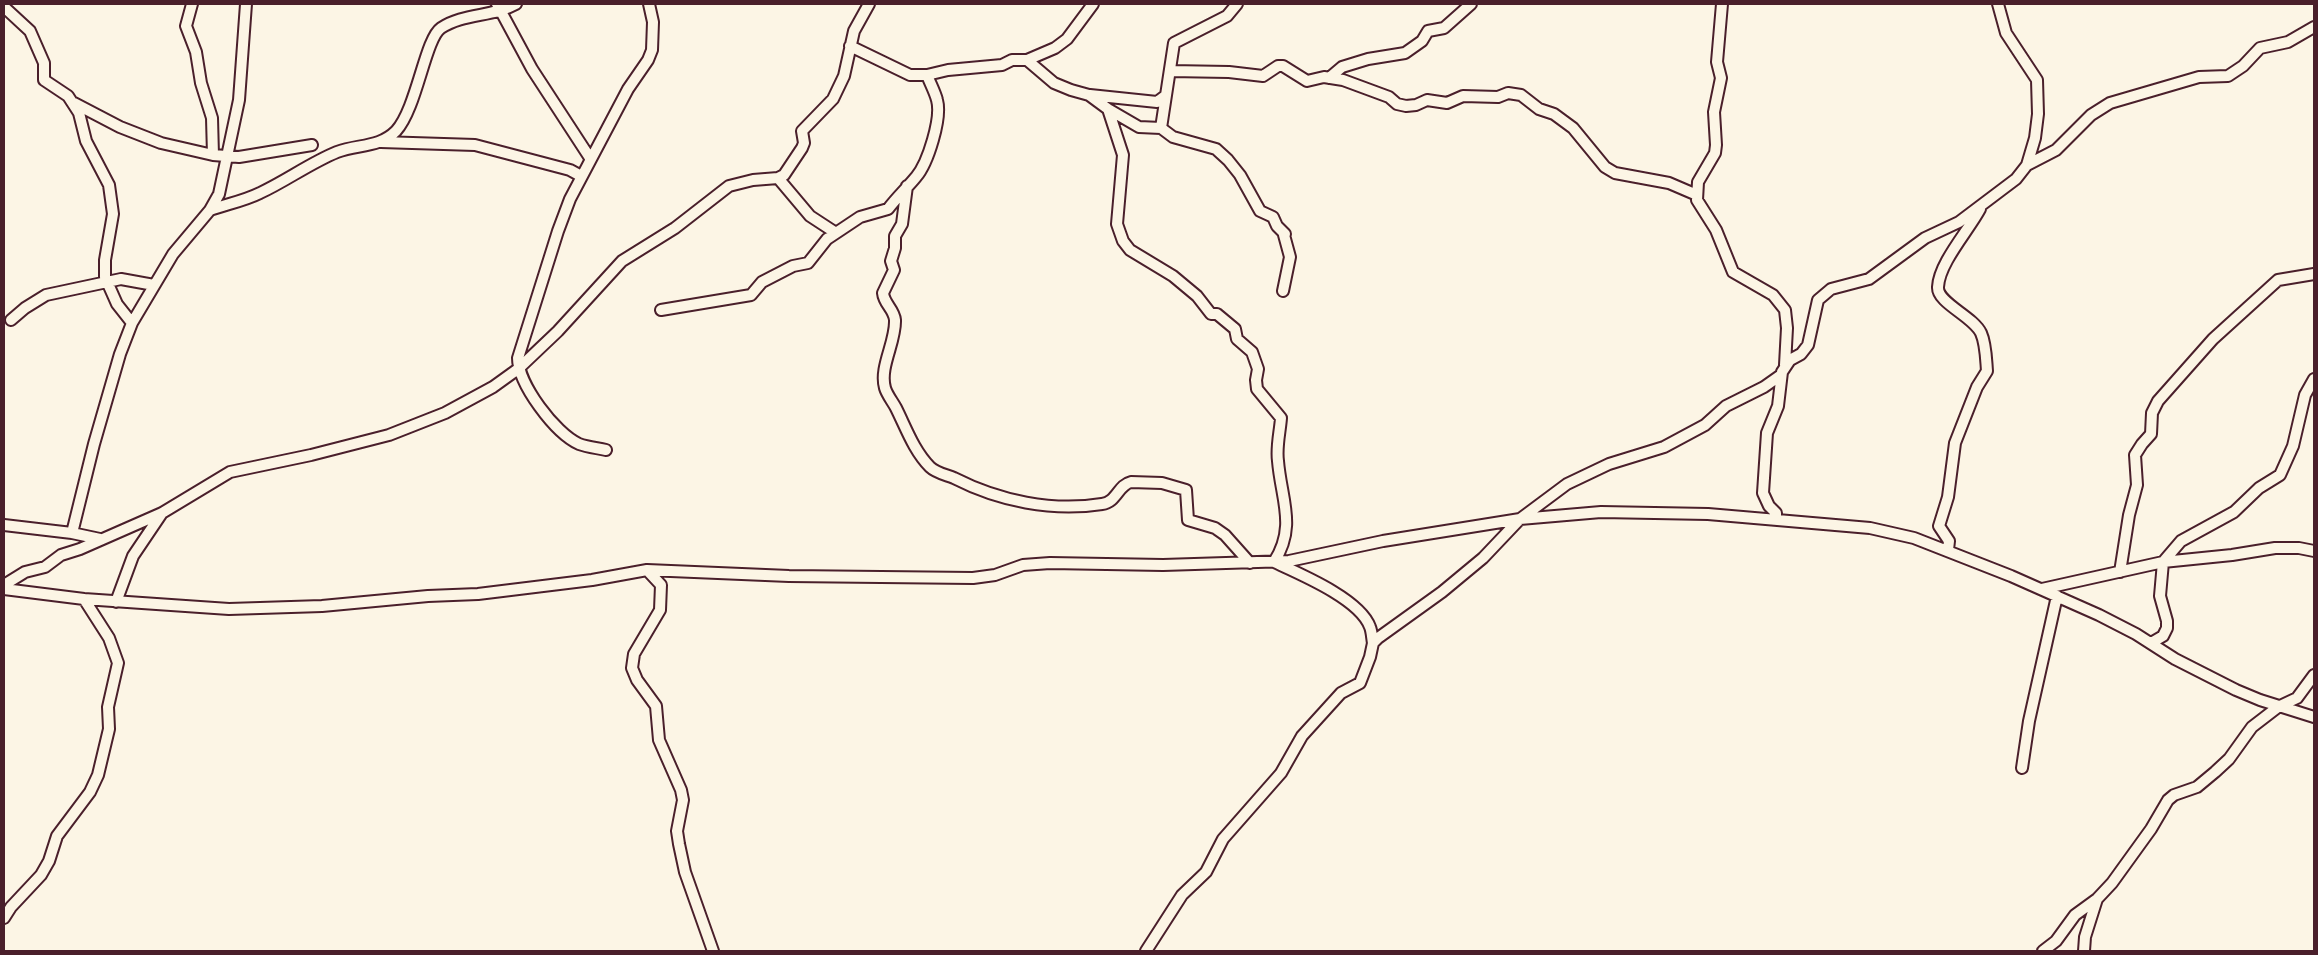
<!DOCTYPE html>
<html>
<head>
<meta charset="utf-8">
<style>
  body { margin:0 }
  #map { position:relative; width:2318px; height:955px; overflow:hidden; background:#fcf5e5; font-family:"Architects Daughter",sans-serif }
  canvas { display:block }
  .frame { position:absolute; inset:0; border:5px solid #4a1f2b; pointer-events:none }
</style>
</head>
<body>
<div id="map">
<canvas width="2318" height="955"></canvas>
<div class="frame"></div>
</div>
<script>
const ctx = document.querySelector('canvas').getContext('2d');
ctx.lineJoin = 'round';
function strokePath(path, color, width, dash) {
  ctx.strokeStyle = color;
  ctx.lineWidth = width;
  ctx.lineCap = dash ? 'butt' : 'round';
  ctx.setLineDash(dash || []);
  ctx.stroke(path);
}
const street = new Path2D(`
  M 192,4 L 186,26 L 196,52 L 201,83 L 212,118 L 213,155
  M 497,4 L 532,69 L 590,158
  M 1722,4 L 1717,62 L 1721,78 L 1714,112 L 1716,145 L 1715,153 L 1698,182 L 1697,200 L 1716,230 L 1733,272 L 1773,295 L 1785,310 L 1787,328 L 1785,365
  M 4,7 L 30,31 L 44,63 L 44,80 L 68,96 L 79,113 L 86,141 L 109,185 L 113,214 L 105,260 L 105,277 L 117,304 L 132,323
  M 850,46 L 910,75 L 927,75 L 948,70 L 1002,65 L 1012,60 L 1027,60 L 1055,48 L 1067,39 L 1093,4
  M 1027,60 L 1054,83 L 1071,90 L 1089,95 L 1108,109 L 1123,155 L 1117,224 L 1123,241 L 1130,250 L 1173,276 L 1197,296 L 1211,314 L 1217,314 L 1235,329 L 1237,339 L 1252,352 L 1258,369 L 1256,380 L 1257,389 L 1281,418 C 1280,432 1276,447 1278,461 C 1281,499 1297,526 1274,562 C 1300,574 1360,599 1370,627 C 1372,632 1372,638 1373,643
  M 1170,71 L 1229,72 L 1263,76 L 1278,66 L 1283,66 L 1307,81 L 1324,77 L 1343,80 L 1389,97 L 1397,104 L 1406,106 L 1416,105 L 1427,100 L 1447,103 L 1463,96 L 1498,97 L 1508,93 L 1521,95 L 1539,109 L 1554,114 L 1573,128 L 1605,167 L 1615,173 L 1669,183 L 1697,195
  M 1329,78 L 1342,67 L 1368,59 L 1405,53 L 1422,41 L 1428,31 L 1444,28 L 1471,4
  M 1090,95 L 1157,102 L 1165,96
  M 74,103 L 120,127 L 161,143 L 213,155 L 239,157 L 312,145
  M 1108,109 L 1139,127 L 1161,128 L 1173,137 L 1216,149 L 1228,160 L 1240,175 L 1260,211 L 1273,217 L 1277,226 L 1285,234 L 1284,235 L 1290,257 L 1283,291
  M 1161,128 L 1174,43 L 1227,16 L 1237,4
  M 381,142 L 475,145 L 570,170 L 581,176
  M 2027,165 L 2056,150 L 2091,115 L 2110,103 L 2199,77 L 2228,76 L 2243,66 L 2260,48 L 2288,42 L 2314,27
  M 778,178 L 810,216 L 836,233 L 860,217 L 888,209 C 897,197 907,188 916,177 C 928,163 942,118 937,100 C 935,92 930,83 927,75
  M 907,186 L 902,224 L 895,236 L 895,248 L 891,261 L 894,270 L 883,293 C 884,304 894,309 895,320 C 896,342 879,367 885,388 C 887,395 893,402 896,408 C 906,428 914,451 930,467 C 936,473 947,475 954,478 C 999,501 1052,512 1102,504 C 1117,502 1118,485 1131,482 L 1162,483 L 1186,490 L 1188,520 L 1215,528 L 1225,535 L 1250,563
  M 210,210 C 227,204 244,201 260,193 C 286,181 310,163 337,152 C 358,144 379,148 396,131 C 417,108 425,39 441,28 C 463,13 493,17 516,4
  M 661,310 L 751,295 L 762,282 L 793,266 L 808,263 L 827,239 L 836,233
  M 11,320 L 25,308 L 46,295 L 121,279 L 154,285
  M 606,450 C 597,448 587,447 579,444 C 555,433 518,384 518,358 L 558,231 L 570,199 L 628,89 L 648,60 L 652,50 L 653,22 L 649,4
  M 1776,520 L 1776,513 L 1769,506 L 1763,493 L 1767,433 L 1778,406 L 1782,372 L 1790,360 L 1801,354 L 1808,345 L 1818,300 L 1831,289 L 1869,279 L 1925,238 L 1959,222 L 2016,179 L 2027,165 L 2035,138 L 2038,114 L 2037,80 L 2006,33 L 1998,4
  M 4,525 L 72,533 L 100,539
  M 72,533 L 94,444 L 120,354 L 132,323 L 173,254 L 210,210 L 219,194 L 239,100 L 246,4
  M 1948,550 L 1949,541 L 1939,526 L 1948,497 L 1955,443 L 1977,387 L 1987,371 C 1986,359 1986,344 1981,333 C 1973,316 1937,303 1938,287 C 1939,263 1969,230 1980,209
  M 647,570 L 661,585 L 660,610 L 634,654 L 632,668 L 637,680 L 656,706 L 659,740 L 681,790 L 683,800 L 677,831 L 679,844 L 685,872 L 713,951
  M 2120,572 L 2129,515 L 2137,485 L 2135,455 L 2142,444 L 2151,434 L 2152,413 L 2158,401 L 2213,339 L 2278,280 L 2314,274
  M 4,585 L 25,572 L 45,567 L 61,555 L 80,549 L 162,513 L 230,472 L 311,455 L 389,435 L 445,413 L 493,387 L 518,369 L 558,331 L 622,261 L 675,228 L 729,186 L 753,180 L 778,178 L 784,175 L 802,148 L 804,143 L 802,131 L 833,99 L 844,76 L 854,31 L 869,4
  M 4,589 L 84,599 L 229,609 L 322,606 L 428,596 L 478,594 L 592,580 L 647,570 L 789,576 L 973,578 L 995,575 L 1023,565 L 1050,563 L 1163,565 L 1289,561 L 1383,541 L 1520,519 L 1601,512 L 1708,514 L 1870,528 L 1914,538 L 2011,576 L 2099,615 L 2136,634 L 2175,659 L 2236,690 L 2260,700 L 2314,717
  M 2042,589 L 2163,562 L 2232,555 L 2275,548 L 2299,548 L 2314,551
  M 116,602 L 133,556 L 162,513
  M 2151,643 L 2163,636 L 2167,628 L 2167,621 L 2160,596 L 2163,562 L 2181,541 L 2234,512 L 2259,488 L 2280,475 L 2293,446 L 2305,395 L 2314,379
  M 2280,706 L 2297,698 L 2314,675
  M 2022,768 L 2029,721 L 2057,596
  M 4,918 L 11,907 L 41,875 L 49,861 L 57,836 L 90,792 L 98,775 L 109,729 L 108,707 L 118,663 L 109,638 L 84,599
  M 1146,951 L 1182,895 L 1206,872 L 1223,839 L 1281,773 L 1302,736 L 1341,693 L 1360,683 L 1370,657 L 1373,643 L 1378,638 L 1442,592 L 1483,558 L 1520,519 L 1567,484 L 1609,464 L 1664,447 L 1705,425 L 1726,406 L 1764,387 L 1781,375
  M 2043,951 L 2056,941 L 2075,915 L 2097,899 L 2112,883 L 2151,829 L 2168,800 L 2174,795 L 2197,787 L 2215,772 L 2229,759 L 2252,727 L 2278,707 L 2274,705
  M 2084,951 L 2085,937 L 2097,899`);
strokePath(street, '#4a1f2b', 14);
strokePath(street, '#fcf5e5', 10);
</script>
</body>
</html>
